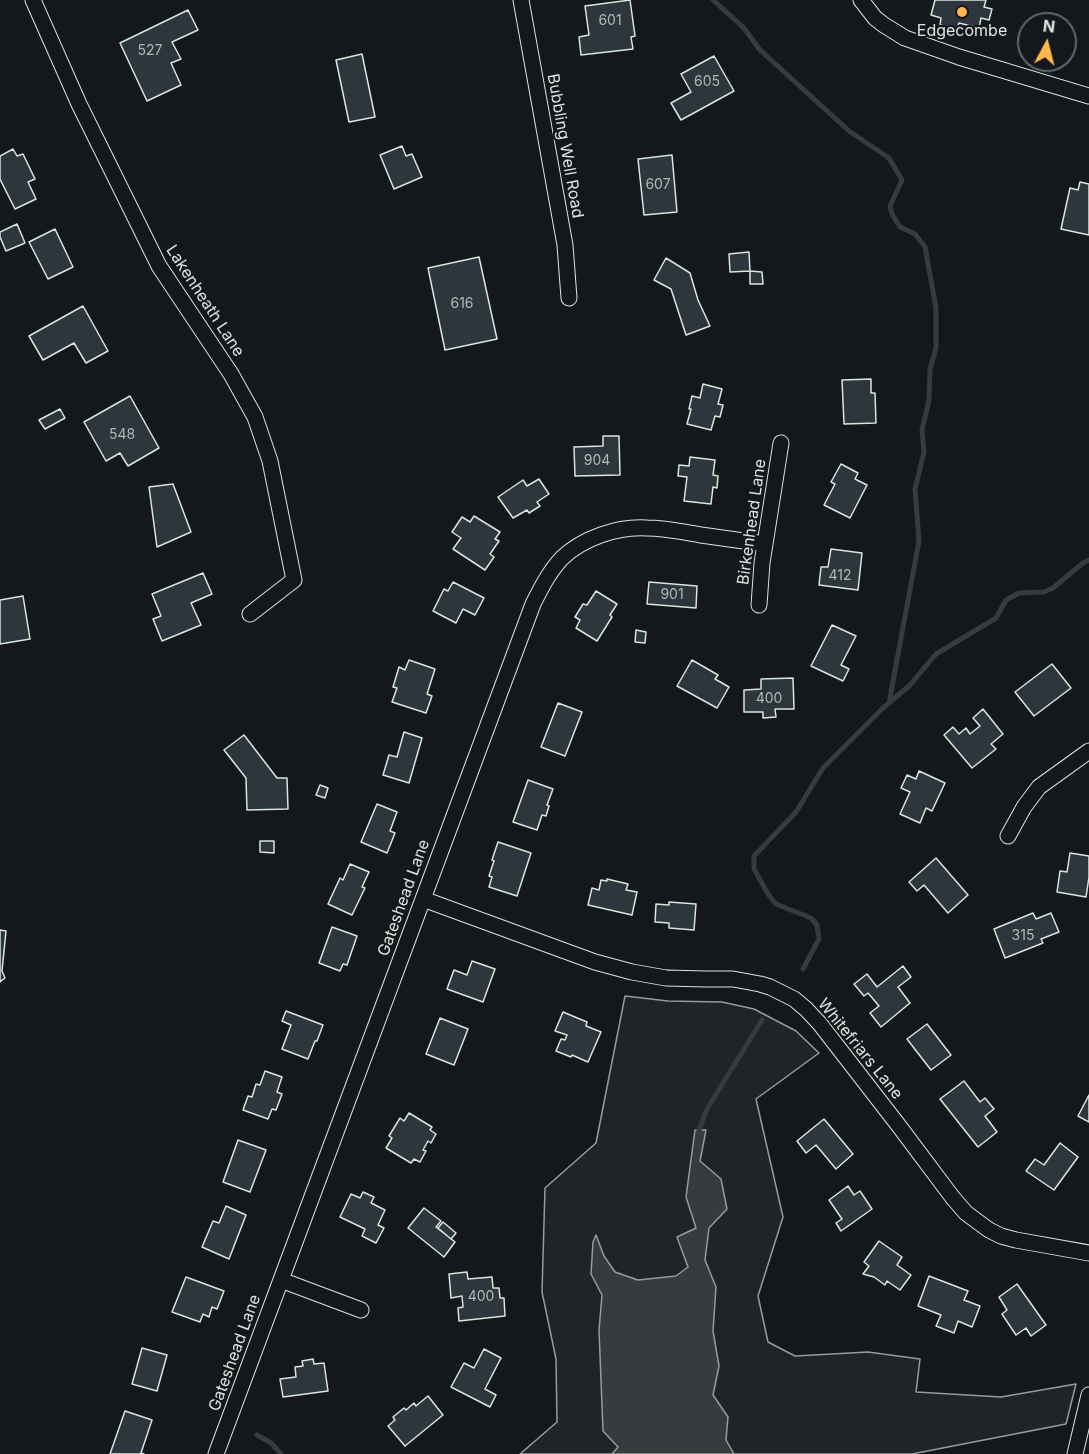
<!DOCTYPE html>
<html>
<head>
<meta charset="utf-8">
<style>
  body { margin:0 }
  #map { position:relative; width:1089px; height:1454px; overflow:hidden; background:#14181c; font-family:Inter,sans-serif }
  canvas { display:block }
  .north { position:absolute; left:1017px; top:12px; width:60px; height:60px; box-sizing:border-box; background:#14181c; border:2px solid #626a69; border-radius:50%; rotate:7deg; font-size:16px; font-weight:700; line-height:24px; text-align:center; color:#d8e6dc }
  .north::after { content:''; display:block; margin:auto; width:21px; height:27px; background:#ffb74d; clip-path:polygon(50% 0,100% 100%,50% 72%,0 100%) }
</style>
</head>
<body>
<div id="map">
<canvas width="1089" height="1454"></canvas>
<div class="north">N</div>
</div>
<script>
const ctx = document.querySelector('canvas').getContext('2d');
ctx.lineJoin = 'round';
function fill(path, color) {
  ctx.fillStyle = color;
  ctx.fill(path, 'evenodd');
}
function strokePath(path, color, width, dash) {
  ctx.strokeStyle = color;
  ctx.lineWidth = width;
  ctx.lineCap = dash ? 'butt' : 'round';
  ctx.setLineDash(dash || []);
  ctx.stroke(path);
}
function write(font, color, halo, rows, align = 'center') {
  ctx.font = font + ' Inter,sans-serif';
  ctx.lineWidth = 4.5;
  ctx.setLineDash([]);
  ctx.textBaseline = 'middle';
  ctx.strokeStyle = halo;
  ctx.fillStyle = color;
  for (const [text, x, y, turn = 0] of rows) {
    ctx.save();
    ctx.translate(x, y);
    ctx.rotate((+turn || 0) * Math.PI / 180);
    ctx.textAlign = isNaN(turn) ? turn : align;
    if (halo) ctx.strokeText(text, 0, 0);
    ctx.fillText(text, 0, 0);
    ctx.restore();
  }
}
const green = new Path2D(`
  M 625,996 L 668,1001 L 722,1002 L 754,1009 L 796,1031 L 819,1053 L 756,1099 L 783,1217 L 758,1296 L 768,1342 L 795,1356 L 868,1352 L 920,1359 L 916,1392 L 1001,1397 L 1076,1384 L 1066,1424 L 912,1454 L 520,1454 L 557,1422 L 556,1359 L 542,1292 L 545,1188 L 596,1143 Z`);
const water = new Path2D(`
  M 695,1130 L 706,1130 L 700,1161 L 721,1179 L 727,1209 L 709,1228 L 705,1260 L 716,1287 L 713,1331 L 719,1366 L 713,1395 L 728,1417 L 726,1440 L 734,1454 L 612,1454 L 618,1447 L 603,1431 L 599,1330 L 602,1295 L 591,1274 L 593,1242 L 596,1235 L 604,1256 L 615,1272 L 638,1280 L 676,1276 L 688,1267 L 677,1237 L 696,1228 L 686,1197 Z`);
const stream = new Path2D(`
  M 713,0 L 744,28 L 760,50 L 849,131 L 889,158 L 902,180 L 890,206 L 892,214 L 900,227 L 915,234 L 925,247 L 936,308 L 936,348 L 930,369 L 929,400 L 922,430 L 924,452 L 915,489 L 919,541 L 889,703
  M 803,969 L 819,939 L 817,925 L 811,918 L 776,904 L 768,894 L 754,869 L 754,856 L 796,812 L 823,768 L 882,709 L 910,685 L 936,654 L 996,618 L 1006,600 L 1019,593 L 1044,592 L 1053,588 L 1083,563 L 1089,560
  M 699,1134 L 699,1130 L 707,1109 L 762,1020
  M 257,1435 L 271,1443 L 281,1454`);
const building = new Path2D(`
  M 630,0 L 635,36 L 631,37 L 633,49 L 581,55 L 579,37 L 589,35 L 585,6 Z
  M 935,0 L 986,0 L 984,7 L 992,9 L 989,20 L 981,18 L 979,28 L 959,23 L 957,29 L 940,25 L 941,18 L 931,15 Z
  M 188,10 L 198,30 L 172,42 L 181,59 L 171,63 L 181,85 L 147,101 L 120,43 Z
  M 362,54 L 375,117 L 349,122 L 336,60 Z
  M 714,56 L 734,91 L 681,120 L 671,103 L 691,92 L 681,74 Z
  M 402,146 L 406,156 L 412,154 L 422,177 L 394,189 L 380,155 Z
  M 13,149 L 17,156 L 23,154 L 35,179 L 28,182 L 36,199 L 15,209 L 0,179 L 0,156 Z
  M 672,155 L 677,212 L 644,215 L 638,159 Z
  M 1080,182 L 1089,184 L 1089,235 L 1061,229 L 1070,188 L 1078,190 Z
  M 17,224 L 25,243 L 6,251 L 0,237 L 0,232 Z
  M 55,229 L 73,267 L 48,279 L 29,242 Z
  M 749,252 L 750,271 L 730,272 L 729,254 Z
  M 479,257 L 497,339 L 445,350 L 428,268 Z
  M 666,258 L 690,273 L 698,300 L 710,326 L 686,335 L 671,289 L 654,280 Z
  M 750,271 L 762,272 L 763,284 L 750,284 Z
  M 83,306 L 108,351 L 86,363 L 74,343 L 43,360 L 29,336 Z
  M 871,379 L 871,393 L 875,393 L 876,423 L 844,424 L 842,380 Z
  M 703,384 L 722,389 L 718,404 L 723,405 L 720,417 L 715,416 L 711,430 L 687,424 L 691,409 L 689,409 L 692,396 L 700,398 Z
  M 130,396 L 159,448 L 128,466 L 120,453 L 106,461 L 84,422 Z
  M 60,409 L 65,418 L 45,429 L 39,420 Z
  M 603,436 L 619,436 L 620,475 L 575,476 L 574,447 L 603,446 Z
  M 690,457 L 715,460 L 713,475 L 718,476 L 717,488 L 713,487 L 711,504 L 684,501 L 687,477 L 678,476 L 679,465 L 689,466 Z
  M 841,464 L 858,473 L 855,479 L 867,485 L 850,518 L 824,505 L 835,484 L 831,482 Z
  M 539,479 L 549,494 L 537,502 L 540,506 L 529,513 L 527,510 L 513,518 L 498,497 L 523,480 L 527,486 Z
  M 173,484 L 191,532 L 157,547 L 149,487 Z
  M 474,516 L 500,532 L 495,539 L 499,541 L 490,554 L 494,557 L 485,570 L 453,549 L 461,538 L 452,532 L 462,517 L 470,522 Z
  M 831,549 L 862,553 L 858,590 L 819,585 L 821,567 L 828,567 Z
  M 203,573 L 212,594 L 191,603 L 201,625 L 162,641 L 153,619 L 161,616 L 152,594 Z
  M 453,582 L 484,598 L 475,615 L 463,609 L 456,623 L 433,611 L 444,589 L 448,591 Z
  M 649,582 L 697,586 L 696,608 L 647,604 Z
  M 596,591 L 617,604 L 610,615 L 612,617 L 597,641 L 576,628 L 580,620 L 575,617 L 583,604 L 587,605 Z
  M 23,596 L 30,639 L 0,644 L 0,600 Z
  M 832,625 L 856,636 L 841,665 L 849,669 L 843,681 L 811,666 Z
  M 636,630 L 646,632 L 645,643 L 635,642 Z
  M 409,660 L 435,669 L 427,694 L 432,696 L 426,713 L 392,702 L 397,688 L 393,687 L 399,667 L 405,670 Z
  M 692,660 L 718,675 L 715,679 L 729,687 L 717,708 L 677,686 Z
  M 1052,664 L 1071,688 L 1034,716 L 1015,692 Z
  M 793,678 L 794,709 L 775,709 L 776,717 L 763,718 L 763,712 L 744,712 L 744,690 L 761,689 L 761,679 Z
  M 558,703 L 582,712 L 565,756 L 541,747 Z
  M 983,709 L 1003,734 L 991,744 L 996,749 L 972,768 L 944,735 L 953,727 L 959,734 L 966,728 L 970,734 L 980,726 L 973,718 Z
  M 404,732 L 422,738 L 409,783 L 383,775 L 389,755 L 397,757 Z
  M 244,735 L 277,778 L 287,778 L 288,809 L 247,810 L 246,778 L 224,750 Z
  M 919,771 L 945,783 L 932,811 L 926,808 L 920,823 L 900,814 L 910,792 L 901,788 L 907,775 L 916,779 Z
  M 528,780 L 553,789 L 547,805 L 549,806 L 546,816 L 542,815 L 537,830 L 513,822 Z
  M 320,785 L 328,788 L 325,798 L 316,795 Z
  M 377,804 L 397,812 L 390,831 L 395,833 L 387,853 L 361,842 Z
  M 260,841 L 274,841 L 274,853 L 260,852 Z
  M 498,842 L 531,853 L 517,896 L 489,887 L 492,877 L 489,876 L 494,861 L 492,860 Z
  M 1070,853 L 1089,856 L 1089,877 L 1086,897 L 1057,892 L 1060,871 L 1067,872 Z
  M 936,858 L 968,895 L 948,913 L 924,885 L 917,891 L 909,882 Z
  M 350,864 L 369,872 L 362,887 L 365,888 L 352,915 L 328,904 L 340,878 L 343,880 Z
  M 607,879 L 628,884 L 626,890 L 637,892 L 632,915 L 588,905 L 592,888 L 599,890 L 601,880 L 607,881 Z
  M 669,902 L 696,904 L 694,930 L 669,928 L 669,923 L 655,922 L 656,904 L 669,905 Z
  M 1033,913 L 1036,919 L 1051,913 L 1059,932 L 1041,939 L 1043,943 L 1005,958 L 994,929 Z
  M 332,927 L 357,936 L 347,965 L 343,964 L 340,971 L 319,963 Z
  M 0,930 L 6,931 L 2,971 L 5,978 L 0,982 Z
  M 472,961 L 495,969 L 483,1002 L 447,989 L 454,970 L 467,975 Z
  M 903,966 L 911,977 L 898,987 L 910,1003 L 881,1027 L 870,1013 L 879,1006 L 868,993 L 864,996 L 854,984 L 867,974 L 877,987 Z
  M 286,1011 L 323,1025 L 317,1041 L 315,1041 L 308,1059 L 282,1049 L 291,1025 L 282,1021 Z
  M 563,1012 L 587,1022 L 586,1026 L 601,1032 L 588,1062 L 572,1055 L 571,1057 L 556,1051 L 561,1039 L 565,1040 L 567,1035 L 555,1031 Z
  M 440,1018 L 468,1029 L 454,1065 L 426,1054 Z
  M 927,1024 L 951,1055 L 931,1070 L 907,1039 Z
  M 265,1071 L 282,1077 L 277,1092 L 282,1094 L 276,1110 L 272,1109 L 268,1119 L 243,1110 L 248,1096 L 252,1097 L 256,1084 L 260,1085 Z
  M 964,1081 L 980,1102 L 985,1098 L 994,1109 L 985,1116 L 997,1132 L 978,1147 L 940,1099 Z
  M 1089,1095 L 1089,1122 L 1078,1116 Z
  M 409,1113 L 432,1127 L 430,1130 L 436,1134 L 431,1143 L 428,1141 L 423,1150 L 426,1151 L 420,1162 L 414,1159 L 411,1163 L 386,1148 L 392,1138 L 389,1136 L 400,1118 L 404,1121 Z
  M 824,1119 L 853,1154 L 836,1169 L 816,1145 L 806,1153 L 797,1141 Z
  M 238,1140 L 266,1150 L 250,1192 L 223,1182 Z
  M 1060,1143 L 1078,1157 L 1054,1190 L 1026,1171 L 1035,1159 L 1044,1165 Z
  M 848,1186 L 854,1195 L 860,1191 L 872,1209 L 841,1231 L 836,1223 L 842,1219 L 829,1200 Z
  M 363,1192 L 374,1197 L 371,1203 L 385,1210 L 378,1225 L 384,1228 L 376,1243 L 362,1236 L 365,1229 L 340,1217 L 351,1194 L 360,1198 Z
  M 226,1206 L 246,1215 L 229,1259 L 202,1247 L 213,1221 L 219,1223 Z
  M 424,1208 L 441,1221 L 436,1227 L 455,1242 L 444,1257 L 408,1228 Z
  M 443,1222 L 456,1233 L 451,1239 L 438,1228 Z
  M 879,1241 L 902,1257 L 897,1265 L 911,1275 L 900,1290 L 887,1281 L 885,1285 L 874,1277 L 863,1274 L 869,1266 L 864,1262 Z
  M 467,1272 L 468,1279 L 492,1277 L 493,1288 L 499,1288 L 500,1298 L 504,1298 L 505,1316 L 459,1321 L 458,1308 L 463,1307 L 462,1296 L 451,1298 L 449,1274 Z
  M 929,1276 L 968,1291 L 964,1300 L 980,1306 L 972,1327 L 958,1321 L 954,1333 L 936,1326 L 941,1315 L 918,1306 Z
  M 186,1277 L 224,1291 L 217,1309 L 212,1307 L 209,1317 L 203,1314 L 200,1322 L 172,1312 Z
  M 1017,1284 L 1046,1325 L 1031,1336 L 1026,1328 L 1016,1335 L 1002,1314 L 1007,1310 L 999,1297 Z
  M 142,1348 L 167,1355 L 157,1391 L 132,1384 Z
  M 484,1349 L 501,1358 L 485,1389 L 496,1395 L 490,1407 L 451,1387 L 464,1363 L 474,1368 Z
  M 313,1359 L 314,1364 L 324,1363 L 328,1391 L 283,1397 L 280,1379 L 296,1377 L 295,1367 L 303,1366 L 302,1361 Z
  M 428,1396 L 443,1415 L 405,1446 L 388,1426 L 395,1420 L 393,1417 L 404,1408 L 406,1410 L 414,1403 L 416,1406 Z
  M 125,1411 L 152,1420 L 141,1453 L 144,1454 L 110,1454 Z`);
const street = new Path2D(`
  M 33,0 L 79,104 L 159,266 L 231,374 L 255,417 L 270,461 L 294,580 L 250,614
  M 521,0 L 565,245 L 569,298
  M 861,0 L 875,18 L 884,25 L 905,38 L 959,57 L 1089,96
  M 759,605 L 762,563 L 781,443
  M 1008,836 L 1024,807 L 1039,787 L 1089,751
  M 423,899 L 595,962 L 632,972 L 666,978 L 706,979 L 733,979 L 760,984 L 770,987 L 794,999 L 806,1009 L 820,1024 L 899,1126 L 953,1198 L 966,1213 L 989,1230 L 1001,1236 L 1016,1240 L 1089,1253
  M 281,1280 L 361,1310
  M 216,1454 L 533,604 C 541,588 549,572 562,558 C 583,538 618,526 647,528 C 665,528 683,532 701,535 C 723,538 744,541 765,544
  M 1075,1454 L 1089,1395`);
const markers = [
  [962,12,6,"#ffb74d"]
];
const numberNames = [
  ["601",610,21],
  ["527",150,51],
  ["605",707,82],
  ["607",658,185],
  ["616",462,304],
  ["548",122,435],
  ["904",597,461],
  ["412",840,576],
  ["901",672,595],
  ["400",769,699],
  ["315",1023,936],
  ["400",481,1297]
];
const poiNames = [
  ["Edgecombe",962,31]
];
const streetNames = [
  ["Bubbling Well Road",565,146,80],
  ["Lakenheath Lane",205,301,57],
  ["Birkenhead Lane",752,522,-82],
  ["Gateshead Lane",404,898,-70],
  ["Whitefriars Lane",860,1049,51],
  ["Gateshead Lane",235,1353,-70]
];
fill(green, '#202428');
strokePath(green, '#939e99', 1.5);
fill(water, '#363b3e');
strokePath(water, '#939e99', 1.5);
strokePath(stream, '#363b3e', 5);
fill(building, '#2c363c');
strokePath(building, '#d8e6dc', 1.5);
strokePath(street, '#d8e6dc', 17);
strokePath(street, '#14181c', 15);
for (const [x, y, r, color] of markers) {
  const dot = new Path2D();
  dot.arc(x, y, r, 0, 2 * Math.PI);
  ctx.fillStyle = color;
  ctx.fill(dot);
  strokePath(dot, '#14181c', 2);
}
write('14px', '#adbab4', null, numberNames);
write('16px', '#d8e6dc', '#14181c', poiNames);
write('16px', '#d8e6dc', '#14181c', streetNames);
</script>
</body>
</html>
